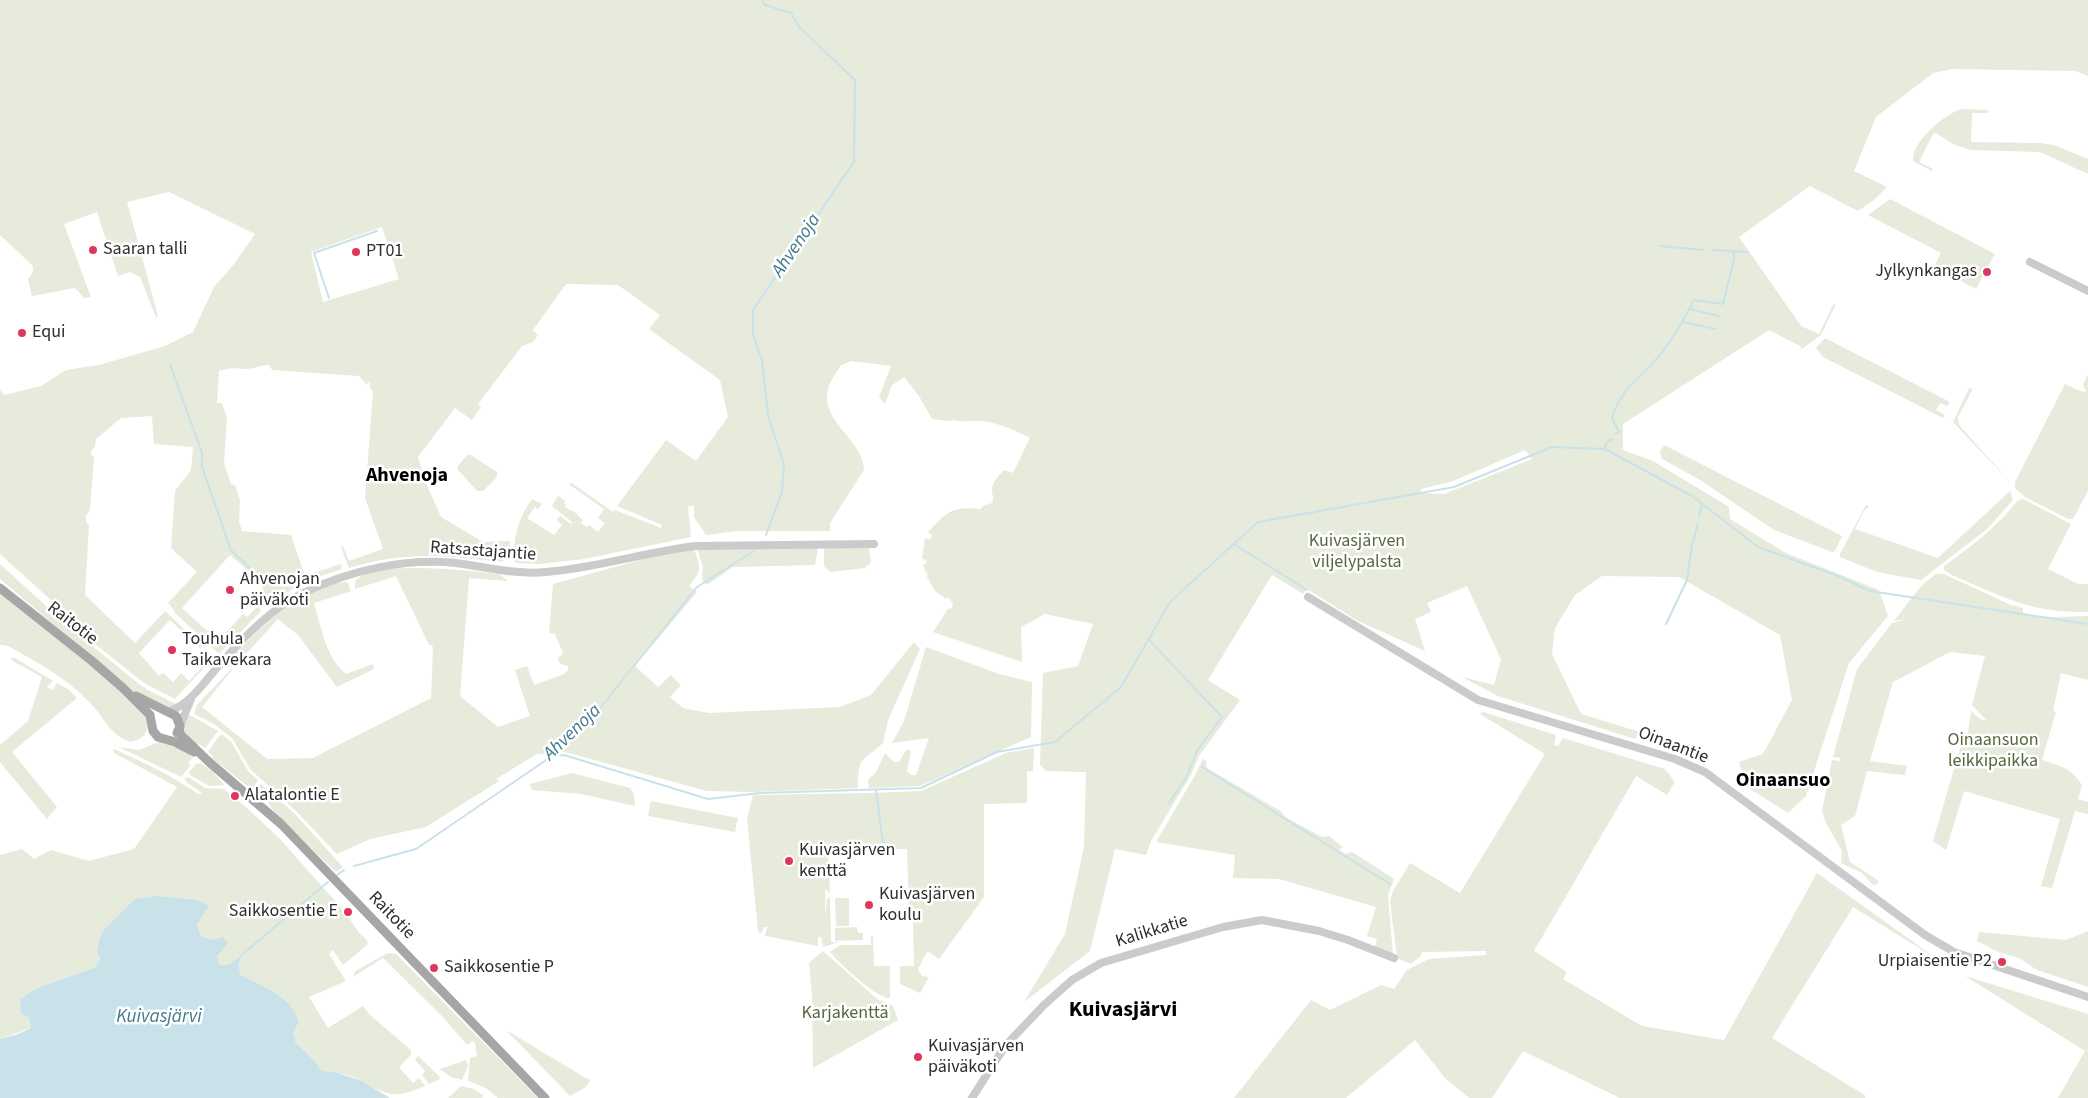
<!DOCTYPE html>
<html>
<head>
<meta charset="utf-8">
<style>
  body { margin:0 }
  canvas { display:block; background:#fff }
</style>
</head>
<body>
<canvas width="2088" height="1098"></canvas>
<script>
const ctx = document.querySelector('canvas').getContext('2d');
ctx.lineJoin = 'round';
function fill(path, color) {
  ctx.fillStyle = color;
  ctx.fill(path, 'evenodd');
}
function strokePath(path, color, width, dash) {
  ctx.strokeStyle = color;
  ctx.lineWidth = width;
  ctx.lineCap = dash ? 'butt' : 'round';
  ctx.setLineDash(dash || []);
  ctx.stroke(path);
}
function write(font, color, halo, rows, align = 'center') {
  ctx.font = font + ' "Source Sans 3",sans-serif';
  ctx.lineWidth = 5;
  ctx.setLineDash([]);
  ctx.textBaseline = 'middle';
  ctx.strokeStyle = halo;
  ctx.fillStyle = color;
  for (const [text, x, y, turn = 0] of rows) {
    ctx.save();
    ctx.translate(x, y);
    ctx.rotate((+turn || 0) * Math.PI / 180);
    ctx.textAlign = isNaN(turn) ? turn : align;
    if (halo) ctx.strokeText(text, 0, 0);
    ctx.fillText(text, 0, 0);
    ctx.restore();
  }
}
const green = new Path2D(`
  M 0,0 L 2088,0 L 2088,76 L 2076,71 L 1952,69 L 1933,73 L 1876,117 L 1854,171 L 1887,187 L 1875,199 L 1858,211 L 1810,186 L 1739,237 L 1801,326 L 1819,334 L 1833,305 L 1836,304 L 1821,335 L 1802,349 L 1800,348 L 1802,347 L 1769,330 L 1623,424 L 1623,450 L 1653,461 L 1729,507 L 1730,519 L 1786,553 L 1879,590 L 1888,616 L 1849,663 L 1806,796 L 1788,813 L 1747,787 L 1739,762 L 1763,754 L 1792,700 L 1780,635 L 1679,577 L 1602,576 L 1575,595 L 1555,628 L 1552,654 L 1581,714 L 1640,732 L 1635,739 L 1498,696 L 1462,677 L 1494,685 L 1501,659 L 1467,586 L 1427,603 L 1431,612 L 1415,619 L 1425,651 L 1358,621 L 1307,589 L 1303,594 L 1272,575 L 1208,680 L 1240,700 L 1199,756 L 1191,775 L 1151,841 L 1146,855 L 1115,849 L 1090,951 L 1024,1002 L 1065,934 L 1084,847 L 1086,772 L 1046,771 L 1040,765 L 1043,673 L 1078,666 L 1093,624 L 1045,614 L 1021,627 L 1022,662 L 933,632 L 948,609 L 952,608 L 953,604 L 949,598 L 946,599 L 935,591 L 927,577 L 928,573 L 926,573 L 923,565 L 927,563 L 924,559 L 922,559 L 925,538 L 930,540 L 932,535 L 928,532 C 946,512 953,506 981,509 L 983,506 L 992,503 C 994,497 992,495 992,489 C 992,482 1000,475 1004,470 L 1013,473 L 1030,438 C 1014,430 1000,423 981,421 C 972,420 963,423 954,420 L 950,421 L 932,419 L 919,396 L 904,377 L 892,385 L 885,404 L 879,397 L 891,366 L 851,361 L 840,366 C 836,374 827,385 827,394 C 824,424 863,440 864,470 L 830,523 L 830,531 L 737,531 L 706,535 L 694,517 L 694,506 L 688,506 L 691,537 L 584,559 L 539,564 L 515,563 C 512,540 518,518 532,499 L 542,504 L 538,509 L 535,507 L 527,518 L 554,535 L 562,525 L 557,520 L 560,516 L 571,524 L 572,522 L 552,506 L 558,496 L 565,501 L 564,503 L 566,505 L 565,507 L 578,514 L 577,515 L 583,520 L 581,523 L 587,527 L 589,525 L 598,532 L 605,523 L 598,518 L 604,509 L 570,485 L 570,482 L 613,512 L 615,510 L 661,528 L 662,525 L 617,506 L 666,440 L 696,461 L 728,417 L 720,380 L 649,329 L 660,315 L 618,285 L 566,284 L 533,330 L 538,335 L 533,342 L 522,346 L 478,404 L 481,407 L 472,420 L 455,408 L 418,457 L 425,481 L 441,517 L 483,542 L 510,541 C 510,551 511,557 501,562 C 445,555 404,551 349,568 L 341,547 L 343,546 L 349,561 L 383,549 L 365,498 L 373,392 L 369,386 L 371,384 L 368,382 L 367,385 L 359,376 L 272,370 L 269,365 C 262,365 259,367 253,368 C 241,371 235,365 219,371 L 217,403 L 222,403 L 227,418 L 224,463 L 231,484 L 235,485 L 240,500 L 239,521 L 242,531 L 291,535 L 305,576 L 341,564 L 342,569 L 303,582 L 266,607 L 262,602 L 266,598 L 260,581 L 230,555 L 182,608 L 218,641 L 243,614 L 247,617 L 258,606 L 261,611 L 219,654 L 174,612 L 174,610 L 168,603 L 197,572 L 171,548 L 175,491 L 191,470 L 193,447 L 154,444 L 152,416 L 121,418 L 96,439 L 95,448 L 92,449 L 91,455 L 94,457 L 90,510 L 86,516 L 86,522 L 89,525 L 85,595 L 135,643 L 165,611 L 202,646 L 200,648 L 170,620 L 139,653 L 159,676 L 163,673 L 173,682 L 181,673 L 189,681 L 206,663 L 202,656 L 206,649 L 214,657 L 175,699 L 144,683 L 95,644 L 97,642 L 0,554 L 0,390 L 4,395 L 41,386 L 66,370 L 99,365 L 165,346 L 193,332 L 214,287 L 234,264 L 255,234 L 169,192 L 127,202 L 158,316 L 156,317 L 140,277 L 130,272 L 118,276 L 97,212 L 64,224 L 91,297 L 84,298 L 75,288 L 32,296 L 28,279 L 33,272 L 33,266 L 0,235 ZM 382,227 L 399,279 L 323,302 L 311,252 ZM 1525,450 L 1532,459 L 1444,494 L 1421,493 L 1421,489 L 1451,482 Z
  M 1963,109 L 1988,110 L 1988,113 L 1972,113 L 1971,142 L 2040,143 L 2054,145 L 2088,159 L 2088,174 L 2040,152 L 1971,150 L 1953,144 L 1934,132 L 1919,162 L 1933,169 L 1932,171 L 1914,162 C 1908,145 1947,111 1963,109 Z
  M 1890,199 L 1995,254 L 1976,289 L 1934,267 L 1941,253 L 1868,215 Z
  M 1825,338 L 1950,402 L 1947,406 L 1940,403 L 1936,410 L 1945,415 L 1943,418 L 1823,357 L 1816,348 Z
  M 2088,374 L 2088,491 L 2073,519 L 2068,519 L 2025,497 L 2015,488 L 2015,482 L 2065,384 L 2080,391 L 2086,392 L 2083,384 Z
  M 1969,388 L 1973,389 L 1958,417 L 1959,425 L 2011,483 L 1953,422 Z
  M 1664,445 L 1842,536 L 1835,551 L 1832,552 L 1774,530 L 1700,480 L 1662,459 L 1660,452 Z
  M 467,455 L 471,455 L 497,472 L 497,477 L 483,491 L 477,491 L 458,470 L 458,466 Z
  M 2010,491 L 2013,500 L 1987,529 L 1921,580 L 1877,572 L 1840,557 L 1840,554 L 1866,505 L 1869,506 L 1864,511 L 1855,529 L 1938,558 Z
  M 2023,499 L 2071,524 L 2048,569 L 2078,584 L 2088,584 L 2088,612 C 2041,612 2021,605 1979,587 C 1968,582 1954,577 1944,570 L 1944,566 C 1972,546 1997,527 2018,500 Z
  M 863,547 L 869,548 L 871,562 L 865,568 L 830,572 L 824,566 L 824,548 Z
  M 818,548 L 815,565 L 733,567 L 707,585 L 702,579 L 703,567 L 697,549 Z
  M 694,549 C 701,568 702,571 689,586 L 697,592 L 635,666 L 658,687 L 671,675 L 681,685 L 670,697 L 683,708 L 709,713 L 840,707 L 871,695 L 914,642 L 920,649 L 888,720 L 883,743 C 862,762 858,756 858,788 L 751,792 L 707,791 L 565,752 L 537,754 L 496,779 L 499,781 L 426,827 L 370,839 L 337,854 L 296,811 L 250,769 L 232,738 L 214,724 L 194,714 L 197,705 L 231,669 L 232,670 L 202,707 L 267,759 L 313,758 L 431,698 L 433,648 L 432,645 L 429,645 L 396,576 L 355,589 L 355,581 C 375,559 470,571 499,574 L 508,581 L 469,578 L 460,696 L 498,727 L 530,716 L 515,670 L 527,666 L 534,685 L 564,674 L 568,670 L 568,666 L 560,664 L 558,658 L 563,653 L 555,634 L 549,633 L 553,584 L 673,551 Z
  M 0,564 L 68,626 L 139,684 L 148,690 L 178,705 L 169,708 L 139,695 L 130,689 L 0,579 Z
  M 1936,574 L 1944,574 L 2011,605 L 2023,608 L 2023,613 L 2032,616 L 2054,617 L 2088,616 L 2088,680 L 2061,673 L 2053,711 L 2056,712 L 2042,760 C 2062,767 2070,767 2082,785 L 2078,799 L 2088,802 L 2088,814 L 2075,811 L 2052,888 L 2041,886 L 2060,819 L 1964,791 L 1946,850 L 1933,841 L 1964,735 L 1968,733 L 1971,711 L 1980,719 L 1987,721 L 1972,705 L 1985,656 L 1950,652 L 1893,682 L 1870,761 L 1907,766 L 1905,775 L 1867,771 L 1855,816 L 1841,825 L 1850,862 L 1879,881 L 1876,885 L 1873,885 L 1862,873 L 1841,863 L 1842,851 L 1826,823 L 1822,811 L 1832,760 L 1840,761 L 1840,758 L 1833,757 L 1857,669 L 1892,623 L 1908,619 L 1894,621 L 1921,586 Z
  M 346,582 L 348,583 L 351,591 L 314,603 C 321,626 326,658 346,674 L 373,664 L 374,669 L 337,687 L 298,635 L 278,619 L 235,666 L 231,659 L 232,657 C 260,628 303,584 346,582 Z
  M 0,594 L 90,664 L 145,713 C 152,726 146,739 131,742 C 115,738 107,724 98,712 C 73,681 42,665 8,646 L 0,645 Z
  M 926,647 L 999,674 L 1032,682 L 1031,737 L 920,786 L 869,788 L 868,780 L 876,772 L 885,753 L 894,762 L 899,762 L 906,750 L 911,750 L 907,771 L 911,775 L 916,775 L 929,738 L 892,743 L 904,721 Z
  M 12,658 L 15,658 L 53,681 L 47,687 L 52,690 L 57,683 L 69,690 L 77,698 L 12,752 L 57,807 L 47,819 L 0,762 L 0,745 L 28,721 L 42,677 L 11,660 Z
  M 1483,712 L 1556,735 L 1554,745 L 1558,746 L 1563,738 L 1665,769 L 1675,782 L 1667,795 L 1636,776 L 1534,951 L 1567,972 L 1563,979 L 1642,1026 L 1724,1040 L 1817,873 L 1937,959 L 1853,907 L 1772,1038 L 1866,1096 L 1865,1098 L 1620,1098 L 1523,1051 L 1492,1098 L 1469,1098 L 1445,1078 L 1415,1040 L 1346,1098 L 1234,1098 L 1311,1000 L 1330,1010 L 1381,985 L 1394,989 L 1407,970 L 1429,959 L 1486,955 L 1486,951 L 1422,952 L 1421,956 L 1411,964 L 1397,958 L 1390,901 L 1393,891 L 1410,863 L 1460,893 L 1545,754 L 1480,714 Z
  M 186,713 L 218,731 L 205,748 L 199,744 L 197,745 C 183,733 182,731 186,713 Z
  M 220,735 L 223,735 L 232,743 L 248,771 L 258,780 L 252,790 L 212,758 L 213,756 L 208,752 Z
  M 159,742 L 164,742 L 190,753 L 189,755 L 193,758 L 188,762 L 191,765 L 181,777 L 119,747 L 139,750 Z
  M 1034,748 L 1033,771 L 1027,771 L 1027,803 L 984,804 L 984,897 L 939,959 L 929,952 L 926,953 L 918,969 L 922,976 L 929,977 L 920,993 L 900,984 L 900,966 L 914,966 L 913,917 L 909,912 L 907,849 L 828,850 L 830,893 L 825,889 L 825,916 L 827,899 L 830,897 L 831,942 L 839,942 L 823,947 L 821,937 L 818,937 L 818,946 L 765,936 L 767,927 L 764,927 L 761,933 L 758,931 L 747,818 L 753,795 L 871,793 L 921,791 L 1006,753 Z
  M 114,749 C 145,763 171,775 198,794 L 202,793 L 186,782 L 185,778 L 188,777 L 205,788 L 224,789 L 246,807 L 280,839 L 344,911 L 360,934 L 366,939 L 368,944 L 343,965 L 333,950 L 329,954 L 346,981 L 309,997 L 328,1028 L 363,1006 L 369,1014 L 411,1050 L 411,1055 L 399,1067 L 413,1083 L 419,1078 L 425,1086 C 397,1098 390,1097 363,1082 C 351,1075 336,1072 322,1071 L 313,1059 L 296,1043 L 293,1033 L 299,1022 C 293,997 263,986 241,975 L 238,964 L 243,955 L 229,965 L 220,965 L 212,940 L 201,936 L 197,923 L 100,959 L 96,967 L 37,988 L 29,1018 L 31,1028 L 0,1039 L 0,855 L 22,849 L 34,859 L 51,850 L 89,861 L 134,849 L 177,787 L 114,753 L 113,750 Z
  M 1203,759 L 1206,761 L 1207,768 L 1282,812 L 1285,817 L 1322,837 L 1329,836 L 1343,847 L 1339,850 L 1346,854 L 1350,852 L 1354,853 L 1394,879 L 1388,895 L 1393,955 L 1374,949 L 1377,939 L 1367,936 L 1376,907 L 1279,879 L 1233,878 L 1235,855 L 1156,842 L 1194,777 Z
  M 200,763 L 212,771 L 224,785 L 209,786 L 190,775 L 189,772 L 196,764 Z
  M 572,773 L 630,788 L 634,794 L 635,806 L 581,794 L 532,790 L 530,784 Z
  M 261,784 L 294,813 L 343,867 L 336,872 L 282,821 L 269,805 L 269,803 L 257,791 L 256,789 Z
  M 651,801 L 738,818 L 735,832 L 648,816 Z
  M 849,898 L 849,926 L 836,926 L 835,898 Z
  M 857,927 L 858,933 L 863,933 L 863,940 L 835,941 L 835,928 Z
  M 2088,931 L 2088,987 L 2037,970 L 2019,958 L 1998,952 L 1977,941 L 1979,932 L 2066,940 Z
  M 871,936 L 873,936 L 874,966 L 890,966 L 890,998 C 878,1000 839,963 830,952 L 840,945 L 871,945 Z
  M 823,951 L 877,999 L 893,1006 L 898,1020 L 813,1068 L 812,997 L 809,963 Z
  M 388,953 L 396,954 L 538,1098 L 498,1098 L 486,1088 L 468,1081 L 470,1058 L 477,1056 L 475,1043 L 473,1041 L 467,1045 L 442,1016 L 383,958 L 353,977 L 355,971 Z
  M 1965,976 L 2088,1014 L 2088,1098 L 2058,1098 L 2085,1051 Z
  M 506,1030 L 584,1077 L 590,1080 L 586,1087 L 570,1096 Z
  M 418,1056 L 439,1076 L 440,1079 L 429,1084 L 422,1075 L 425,1071 L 415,1060 Z
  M 466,1060 L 468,1066 L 462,1080 L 451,1077 L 440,1069 Z
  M 461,1086 L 474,1089 L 484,1096 L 482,1098 L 448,1098 Z`);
const water = new Path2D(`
  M 157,896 L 197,900 L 209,906 L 197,924 L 201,936 L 212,940 L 223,937 L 228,943 L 217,956 L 220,965 L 229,965 L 244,953 L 238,964 L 241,975 C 263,986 293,997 299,1022 L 293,1033 L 296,1043 L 313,1059 L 322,1071 L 335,1072 L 362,1081 L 390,1098 L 0,1098 L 0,1039 L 18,1034 L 31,1028 L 29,1018 L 21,1012 L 20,999 L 37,988 L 96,967 L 100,959 L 97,951 L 100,937 L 104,930 L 135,899 Z`);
const stream = new Path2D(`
  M 762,0 L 765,5 L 791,13 L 799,27 L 855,80 L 854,162 L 753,310 L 753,335 L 762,360 L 768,415 L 784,465 L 782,492 L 766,535
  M 1660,246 L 1703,250
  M 1712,250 L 1748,252
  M 329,298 L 314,253 L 377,231
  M 1690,309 L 1719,316
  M 1682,322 L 1716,329
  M 170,364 L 202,453 L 202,467 L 231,550 L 267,585
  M 1616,434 L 1619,432 L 1612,418 C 1621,388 1639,379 1659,356 C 1673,339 1684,319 1694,300 L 1723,304 L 1734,259 L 1734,253 L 1731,251
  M 1605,448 L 1607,442 L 1612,439
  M 1699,516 L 1702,504
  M 1234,544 L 1307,590
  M 1666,624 L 1687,580 L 1692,545 L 1698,523
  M 1149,640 L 1222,717 L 1197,751 L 1186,778 L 1169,803
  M 552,756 L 564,755 L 708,799 L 760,793 L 921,788 L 997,752 L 1055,742 L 1121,687 L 1170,602 L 1258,522 L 1454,487 L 1552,447 L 1605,449 L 1692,496 L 1758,547 L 1838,576 L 1870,591 L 2088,624
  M 1202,767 L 1390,884
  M 876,790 L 883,844
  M 354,866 L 416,849 L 552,756 L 597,712 L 697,587 L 754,551
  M 337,875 L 344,870
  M 244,953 L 328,882`);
const minor = new Path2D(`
  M 2030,262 L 2088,291
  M 1308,597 L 1478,700 L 1675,759 L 1705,772 L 1925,935 L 1954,952 L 2088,997
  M 170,711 C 191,704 207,678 222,662 C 245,636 273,607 305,592 C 351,570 406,558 456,563 C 486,567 516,575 546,572 C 597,568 645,552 696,546 L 874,544
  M 180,726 L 191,699
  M 972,1098 L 1005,1046 L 1044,1005 L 1072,980 L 1101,963 L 1223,927 L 1262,920 L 1319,931 L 1348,940 L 1394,958`);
const major = new Path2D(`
  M 0,588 L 92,661 L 123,688 L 150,715 L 153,731 L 158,737 L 175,742 L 194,752
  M 136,696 L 176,716 L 180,726 L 177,733
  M 179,729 L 181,735 L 209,762 L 281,824 L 545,1098`);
const markers = [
  [93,250,5,"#de375d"],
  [356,252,5,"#de375d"],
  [1987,272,5,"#de375d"],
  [22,333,5,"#de375d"],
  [230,590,5,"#de375d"],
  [172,650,5,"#de375d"],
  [235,796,5,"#de375d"],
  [789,861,5,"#de375d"],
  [869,905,5,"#de375d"],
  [348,912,5,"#de375d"],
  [2002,962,5,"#de375d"],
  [434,968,5,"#de375d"],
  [918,1057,5,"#de375d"]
];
const poiNames = [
  ["Saaran talli",103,250],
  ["PT01",366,252],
  ["Jylkynkangas",1977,272,"right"],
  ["Equi",32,333],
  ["Ahvenojan",240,580],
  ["päiväkoti",240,601],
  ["Touhula",182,640],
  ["Taikavekara",182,661],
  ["Alatalontie E",245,796],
  ["Kuivasjärven",799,851],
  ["kenttä",799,872],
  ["Kuivasjärven",879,895],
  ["koulu",879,916],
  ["Saikkosentie E",338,912,"right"],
  ["Urpiaisentie P2",1992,962,"right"],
  ["Saikkosentie P",444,968],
  ["Kuivasjärven",928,1047],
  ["päiväkoti",928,1068]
];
const parkNames = [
  ["Kuivasjärven",1357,542],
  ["viljelypalsta",1357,563],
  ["Oinaansuon",1993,741],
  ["leikkipaikka",1993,762],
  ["Karjakenttä",845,1014]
];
const streetNames = [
  ["Ratsastajantie",483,552,4],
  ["Raitotie",72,624,38],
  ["Oinaantie",1673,746,21],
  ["Raitotie",391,916,46],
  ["Kalikkatie",1152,932,-17]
];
const waterNames = [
  ["Ahvenoja",797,246,-56],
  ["Ahvenoja",573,733,-44],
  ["Kuivasjärvi",159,1018]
];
const quarterNames = [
  ["Ahvenoja",407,477],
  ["Oinaansuo",1783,782]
];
const districtNames = [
  ["Kuivasjärvi",1123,1011]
];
fill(green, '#e6ebdc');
fill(water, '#c9e2ea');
strokePath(stream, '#c9e2ea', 2);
strokePath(minor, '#cbcbcb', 8);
strokePath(major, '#a6a6a6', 9);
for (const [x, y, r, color] of markers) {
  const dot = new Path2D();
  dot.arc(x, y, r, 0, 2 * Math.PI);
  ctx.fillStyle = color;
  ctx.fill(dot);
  strokePath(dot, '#fff', 2);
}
write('18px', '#2e2e2e', '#fff', poiNames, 'left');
write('18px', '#58683d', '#fff', parkNames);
write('18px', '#2e2e2e', '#fff', streetNames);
write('italic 19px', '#3f7b8d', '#fff', waterNames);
write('bold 20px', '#000', '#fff', quarterNames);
write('bold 22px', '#000', '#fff', districtNames);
</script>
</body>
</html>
